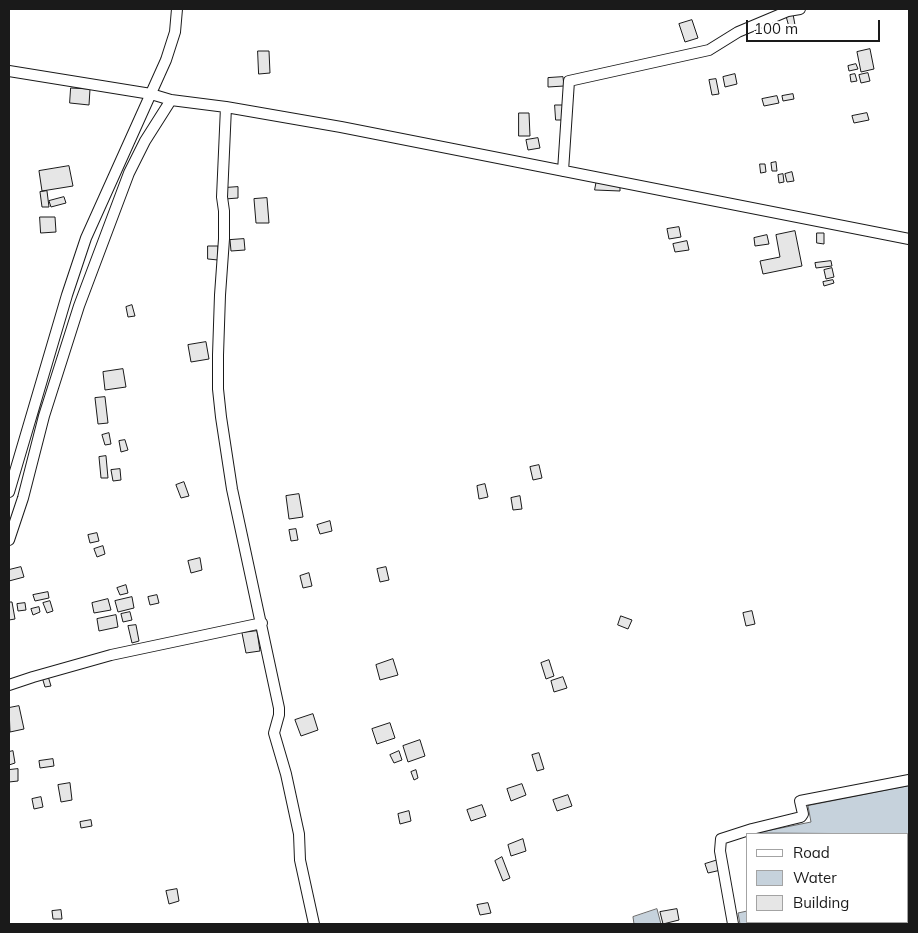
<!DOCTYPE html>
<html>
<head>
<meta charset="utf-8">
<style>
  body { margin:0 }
  #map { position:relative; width:918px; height:933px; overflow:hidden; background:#fff; font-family:Mulish,sans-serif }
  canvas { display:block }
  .frame { position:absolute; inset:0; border:10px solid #1a1a1a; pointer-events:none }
  .legend { position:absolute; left:746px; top:833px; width:162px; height:90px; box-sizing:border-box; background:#fff; border:1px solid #a3a3a3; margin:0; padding:6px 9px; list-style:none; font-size:15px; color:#1a1a1a }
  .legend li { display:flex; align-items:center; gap:10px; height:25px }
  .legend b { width:25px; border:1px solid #a3a3a3 }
  .scale { position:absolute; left:746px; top:20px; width:134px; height:22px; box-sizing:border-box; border:2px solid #1a1a1a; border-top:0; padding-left:6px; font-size:15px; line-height:18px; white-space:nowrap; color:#1a1a1a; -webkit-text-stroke:4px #fff; paint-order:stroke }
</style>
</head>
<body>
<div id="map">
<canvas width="918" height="933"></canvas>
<div class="frame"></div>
<ul class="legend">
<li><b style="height:6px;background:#fff"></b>Road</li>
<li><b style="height:14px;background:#c6d2dc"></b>Water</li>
<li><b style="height:14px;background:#e6e6e6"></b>Building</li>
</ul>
<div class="scale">100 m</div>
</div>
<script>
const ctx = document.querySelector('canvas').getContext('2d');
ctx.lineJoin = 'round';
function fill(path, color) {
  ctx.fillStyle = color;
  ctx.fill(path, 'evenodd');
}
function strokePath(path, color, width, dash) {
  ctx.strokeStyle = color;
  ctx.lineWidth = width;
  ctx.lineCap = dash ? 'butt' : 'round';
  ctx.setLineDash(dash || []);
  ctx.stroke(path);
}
const water = new Path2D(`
  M 909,786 L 909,924 L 740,924 L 738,913 L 747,911 L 747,922 L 907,922 L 907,834 L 756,833 L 811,822 L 808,806 Z
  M 657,909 L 661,924 L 634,924 L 633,917 Z`);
const building = new Path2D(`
  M 793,14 L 795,25 L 789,27 L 786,16 Z
  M 692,20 L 698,38 L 685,42 L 679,24 Z
  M 870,49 L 874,69 L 861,72 L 857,52 Z
  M 258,51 L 269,51 L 270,73 L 259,74 Z
  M 856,64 L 858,69 L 849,71 L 848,66 Z
  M 868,73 L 870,81 L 861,83 L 859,75 Z
  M 735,74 L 737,84 L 725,87 L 723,77 Z
  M 855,74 L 857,81 L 851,82 L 850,75 Z
  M 563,77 L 564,86 L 548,87 L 548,78 Z
  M 716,79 L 719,94 L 712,95 L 709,80 Z
  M 71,88 L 90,89 L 89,105 L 70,103 Z
  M 793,94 L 794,99 L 783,101 L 782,96 Z
  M 777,96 L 779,103 L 764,106 L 762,99 Z
  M 555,105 L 564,105 L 565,120 L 556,120 Z
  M 519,113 L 529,113 L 530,136 L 519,136 Z
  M 867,113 L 869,120 L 854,123 L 852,116 Z
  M 538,138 L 540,148 L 528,150 L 526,140 Z
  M 776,162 L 777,171 L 772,171 L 771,163 Z
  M 760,164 L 765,164 L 766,172 L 761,173 Z
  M 69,166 L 73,186 L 42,191 L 39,171 Z
  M 792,172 L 794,181 L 787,182 L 785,174 Z
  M 783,174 L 784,182 L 779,183 L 778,175 Z
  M 597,179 L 620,184 L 620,191 L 595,190 Z
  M 238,187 L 238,198 L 225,199 L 224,188 Z
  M 47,191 L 49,207 L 42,207 L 40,192 Z
  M 64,197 L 66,203 L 51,207 L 49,201 Z
  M 267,198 L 269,223 L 256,223 L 254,199 Z
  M 40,217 L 55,217 L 56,232 L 41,233 Z
  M 679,227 L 681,237 L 669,239 L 667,229 Z
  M 795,231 L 802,266 L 763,274 L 760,261 L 780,257 L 776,235 Z
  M 817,233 L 824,233 L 824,244 L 817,243 Z
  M 767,235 L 769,244 L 755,246 L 754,238 Z
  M 244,239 L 245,250 L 231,251 L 230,240 Z
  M 687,241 L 689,250 L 675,252 L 673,244 Z
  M 208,246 L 218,246 L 218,260 L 208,259 Z
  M 831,261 L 832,266 L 816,268 L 815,263 Z
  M 832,268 L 834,277 L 826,279 L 824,270 Z
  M 833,280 L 834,283 L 824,286 L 823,282 Z
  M 132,305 L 135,316 L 128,317 L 126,307 Z
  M 206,342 L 209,359 L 191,362 L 188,345 Z
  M 123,369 L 126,387 L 105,390 L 103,372 Z
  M 105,397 L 108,423 L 98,424 L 95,398 Z
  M 109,433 L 111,444 L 105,445 L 102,435 Z
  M 125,440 L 128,450 L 121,452 L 119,441 Z
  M 106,456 L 108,478 L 101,478 L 99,457 Z
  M 539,465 L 542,478 L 533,480 L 530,467 Z
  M 120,469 L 121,480 L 113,481 L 111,470 Z
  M 184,482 L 189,496 L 181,498 L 176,485 Z
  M 485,484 L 488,497 L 479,499 L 477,486 Z
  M 299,494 L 303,517 L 289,519 L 286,496 Z
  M 520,496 L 522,509 L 513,510 L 511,498 Z
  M 330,521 L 332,531 L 320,534 L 317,525 Z
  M 296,529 L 298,540 L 291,541 L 289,530 Z
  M 97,533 L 99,541 L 90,543 L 88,535 Z
  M 103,546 L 105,554 L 97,557 L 94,549 Z
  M 200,558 L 202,570 L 191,573 L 188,561 Z
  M 21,567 L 24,577 L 9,581 L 9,570 Z
  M 386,567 L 389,580 L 380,582 L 377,569 Z
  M 309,573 L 312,586 L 303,588 L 300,576 Z
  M 126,585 L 128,593 L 120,595 L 117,588 Z
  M 48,592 L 49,598 L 35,601 L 33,595 Z
  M 157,595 L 159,603 L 150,605 L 148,597 Z
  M 132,597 L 134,608 L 118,612 L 115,601 Z
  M 108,599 L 111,610 L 94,613 L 92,603 Z
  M 50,601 L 53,611 L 47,613 L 43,603 Z
  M 9,602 L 12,602 L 15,619 L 9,620 Z
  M 25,603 L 26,610 L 18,611 L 17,604 Z
  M 39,607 L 40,612 L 33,615 L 31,609 Z
  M 752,611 L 755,624 L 746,626 L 743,613 Z
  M 130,612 L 132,620 L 123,622 L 121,614 Z
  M 116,615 L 118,627 L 99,631 L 97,619 Z
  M 621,616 L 632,620 L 628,629 L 618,625 Z
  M 136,625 L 139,641 L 132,643 L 128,626 Z
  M 257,631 L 260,651 L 246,653 L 242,633 Z
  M 393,659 L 398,675 L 380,680 L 376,665 Z
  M 549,660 L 554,676 L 546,679 L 541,663 Z
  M 48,676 L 51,686 L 45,687 L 42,677 Z
  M 563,677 L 567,688 L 554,692 L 551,681 Z
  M 19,706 L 24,729 L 10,732 L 9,708 Z
  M 313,714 L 318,730 L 301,736 L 295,720 Z
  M 390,723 L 395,738 L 377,744 L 372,729 Z
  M 420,740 L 425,756 L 408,762 L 403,746 Z
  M 13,751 L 15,763 L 9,765 L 9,752 Z
  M 399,751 L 402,760 L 394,763 L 390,755 Z
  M 539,753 L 544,769 L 537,771 L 532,755 Z
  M 53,759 L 54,766 L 40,768 L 39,761 Z
  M 18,769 L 18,781 L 9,782 L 9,770 Z
  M 416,770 L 418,778 L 414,780 L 411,772 Z
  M 70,783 L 72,800 L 61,802 L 58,785 Z
  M 522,784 L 526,795 L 511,801 L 507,789 Z
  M 568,795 L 572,806 L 557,811 L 553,800 Z
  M 41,797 L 43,807 L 34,809 L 32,799 Z
  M 482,805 L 486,816 L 471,821 L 467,810 Z
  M 409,811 L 411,821 L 400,824 L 398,814 Z
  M 91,820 L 92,826 L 81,828 L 80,822 Z
  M 523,839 L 526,851 L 511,856 L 508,845 Z
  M 502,857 L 510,878 L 503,881 L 495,861 Z
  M 718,860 L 721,870 L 708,873 L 705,864 Z
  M 177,889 L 179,901 L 169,904 L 166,891 Z
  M 488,903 L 491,913 L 480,915 L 477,905 Z
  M 677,909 L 679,920 L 663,924 L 660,912 Z
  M 61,910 L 62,919 L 53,919 L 52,911 Z`);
const minor = new Path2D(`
  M 9,71 L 151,94 L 171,100 L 226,107 L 341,127 L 909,239
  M 226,107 L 222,197 L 224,211 L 224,239 L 220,295 L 218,355 L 218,389 L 221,417 L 232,489 L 279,708 L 279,715 L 274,733 L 286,774 L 299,834 L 300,860 L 314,924
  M 563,171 L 569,81 L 709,50 L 738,32 L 788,11 L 800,9
  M 9,492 L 67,295 L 86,238 L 166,60 L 175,32 L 177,9
  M 9,540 L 23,498 L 44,416 L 79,306 L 129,173 L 145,141 L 171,100
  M 9,685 L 33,677 L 111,655 L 262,623
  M 733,924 L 720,851 L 721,839 L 752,829 L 801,817 L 803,814 L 800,801 L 909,780`);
fill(water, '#c6d2dc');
strokePath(water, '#6a6a6a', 1);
fill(building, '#e6e6e6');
strokePath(building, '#1a1a1a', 1);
strokePath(minor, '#1a1a1a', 12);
strokePath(minor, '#fff', 10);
</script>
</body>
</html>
